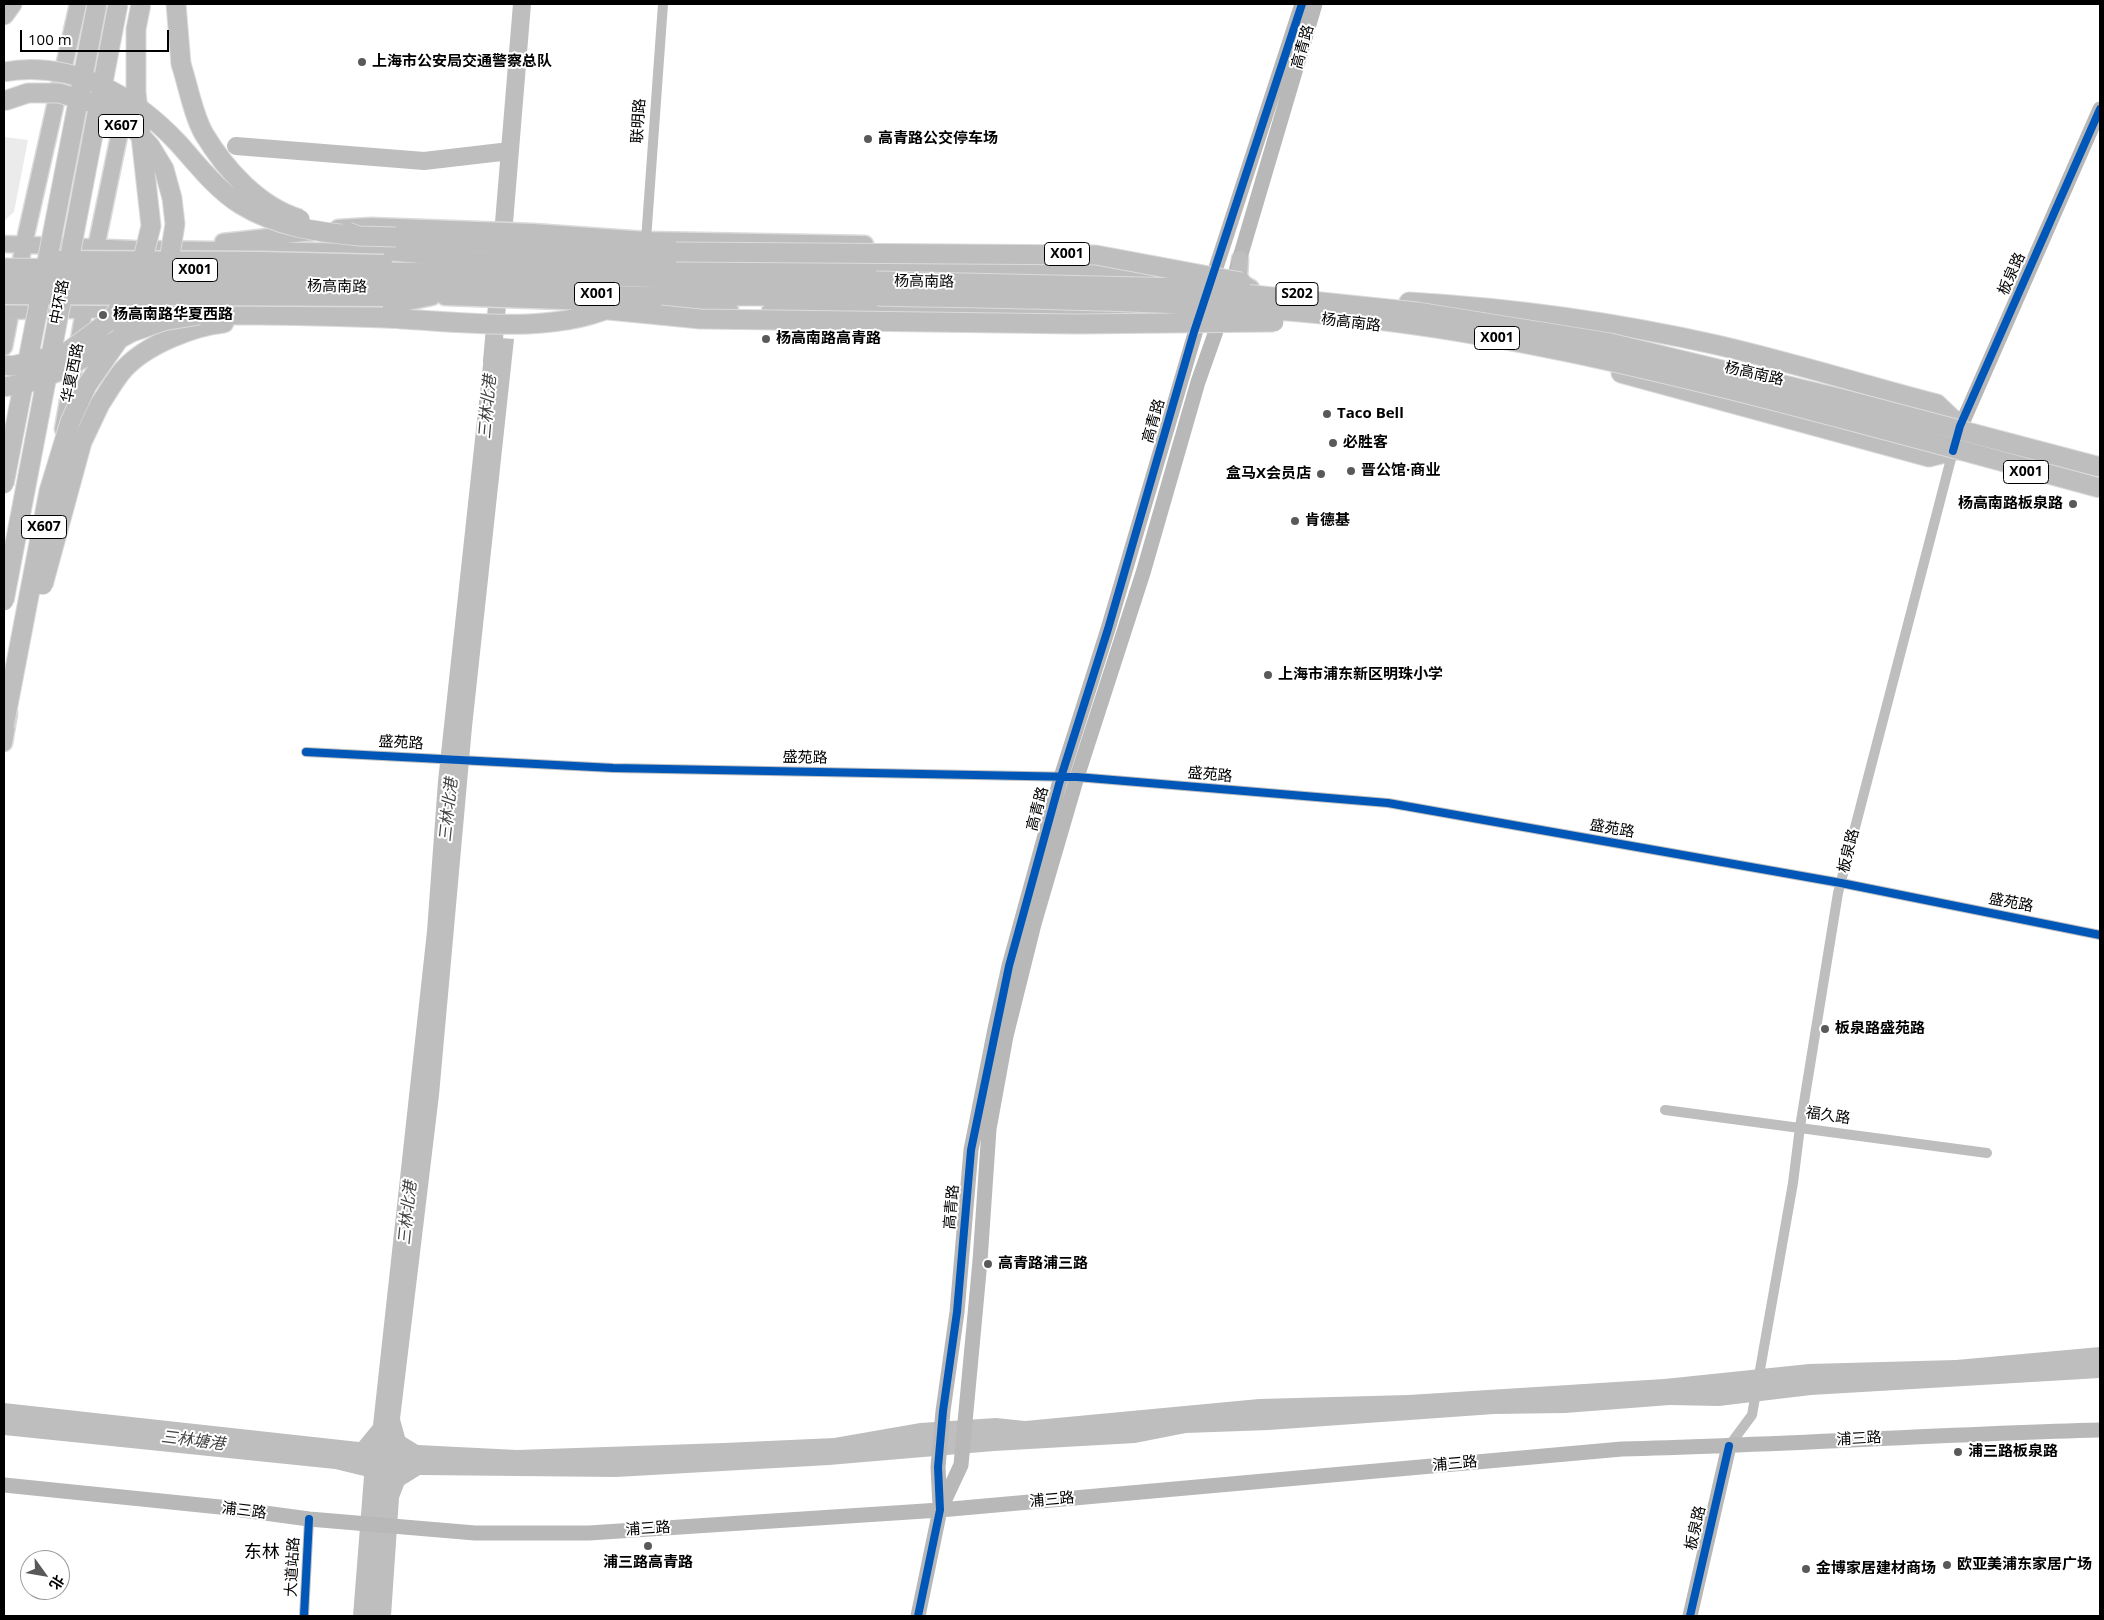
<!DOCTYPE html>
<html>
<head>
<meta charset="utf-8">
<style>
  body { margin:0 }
  #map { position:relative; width:2104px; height:1620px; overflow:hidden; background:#fff; font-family:"Open Sans","Noto Sans SC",sans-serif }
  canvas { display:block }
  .frame { position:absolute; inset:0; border:5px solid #000; pointer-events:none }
  .north { position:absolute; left:20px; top:1550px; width:50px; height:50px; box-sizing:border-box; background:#fff; border:1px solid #999; border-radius:50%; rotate:122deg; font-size:14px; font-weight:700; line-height:20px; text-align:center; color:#000 }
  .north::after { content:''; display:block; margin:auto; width:18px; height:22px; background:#595959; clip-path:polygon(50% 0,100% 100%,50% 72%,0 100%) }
  .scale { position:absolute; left:20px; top:30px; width:149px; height:22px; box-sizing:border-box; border:2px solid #000; border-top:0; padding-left:6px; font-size:15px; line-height:18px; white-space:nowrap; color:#000; -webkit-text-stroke:4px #fff; paint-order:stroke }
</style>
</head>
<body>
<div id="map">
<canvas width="2104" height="1620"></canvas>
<div class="frame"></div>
<div class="north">北</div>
<div class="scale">100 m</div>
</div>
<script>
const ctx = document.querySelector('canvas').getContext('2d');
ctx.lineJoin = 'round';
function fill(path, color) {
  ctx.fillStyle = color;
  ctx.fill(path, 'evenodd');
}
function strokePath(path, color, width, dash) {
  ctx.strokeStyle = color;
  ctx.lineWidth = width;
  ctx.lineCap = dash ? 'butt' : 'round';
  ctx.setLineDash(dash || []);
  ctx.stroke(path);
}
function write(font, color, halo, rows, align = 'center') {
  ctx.font = font + ' "Open Sans","Noto Sans SC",sans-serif';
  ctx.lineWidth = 4;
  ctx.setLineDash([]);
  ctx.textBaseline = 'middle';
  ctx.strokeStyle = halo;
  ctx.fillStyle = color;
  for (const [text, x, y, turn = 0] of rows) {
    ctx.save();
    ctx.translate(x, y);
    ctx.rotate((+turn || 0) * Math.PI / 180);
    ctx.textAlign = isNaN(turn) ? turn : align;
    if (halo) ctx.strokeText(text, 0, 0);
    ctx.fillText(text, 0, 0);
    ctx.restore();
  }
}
const green = new Path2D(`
  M 4,137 L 28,140 L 14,212 L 4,221 Z`);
const water = new Path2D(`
  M 486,337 L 514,339 L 472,727 L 439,1095 L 400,1419 L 405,1437 L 418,1445 L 517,1450 L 724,1443 L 834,1438 L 920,1423 L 996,1418 L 1025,1421 L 1259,1399 L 1408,1395 L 1664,1379 L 1809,1364 L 1956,1360 L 2100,1347 L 2100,1378 L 1811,1395 L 1719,1406 L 1670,1405 L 1565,1413 L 1494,1414 L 1269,1430 L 1186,1433 L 1135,1443 L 994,1451 L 829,1465 L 616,1477 L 420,1475 L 404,1485 L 399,1498 L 391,1616 L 353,1616 L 364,1476 L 335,1469 L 4,1435 L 4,1403 L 359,1442 L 373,1425 L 427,931 L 438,781 Z`);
const river = new Path2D(`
  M 236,146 L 424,161 L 510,151
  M 502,247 L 522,4
  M 492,361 L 499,283`);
const street = new Path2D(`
  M 646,240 L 663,4
  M 306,752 L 613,768 L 1077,777 L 1388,803 L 1841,883 L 2100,935
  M 1665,1110 L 1987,1153
  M 1729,1446 L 1752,1415 L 1793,1183 L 1800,1127 L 1838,893 L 1953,451
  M 304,1616 L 309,1519`);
const secondary = new Path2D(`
  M 1236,271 L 1315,4
  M 1210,286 L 1302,4
  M 1957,435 L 2100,109
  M 4,1485 L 220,1507 L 309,1519 L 475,1533 L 589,1533 L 940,1510 L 1622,1449 C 1782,1445 1941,1434 2100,1430
  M 940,1506 L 938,1467 L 943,1411 L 957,1312 L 971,1150 L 995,1029 L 1009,966 L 1061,777 L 1108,629 L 1201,313
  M 918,1616 L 940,1510 L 961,1465 L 980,1261 L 989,1129 L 1006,1036 L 1034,924 L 1077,777 L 1143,573 L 1198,382 L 1222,314
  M 1690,1616 L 1729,1446`);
const primary = new Path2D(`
  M 338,228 L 371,226 L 533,232 L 646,240 L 865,244
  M 223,242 L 313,232
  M 4,244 L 134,249 L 386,252 L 477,260 L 623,265 L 1090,270 L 1180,280
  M 94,257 L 125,107
  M 1240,259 L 1239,277 L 1244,284 L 1251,288
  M 445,297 L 591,302
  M 653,305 L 730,310
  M 316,307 L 384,307 L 432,297
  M 4,311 L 204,308
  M 770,311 L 1183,314
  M 4,347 L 24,244 L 78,4
  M 63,429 L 89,283
  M 1935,434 L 2028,459 L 2055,458
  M 4,743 L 9,713`);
const highway = new Path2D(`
  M 176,4 L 181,64
  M 4,15 L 12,4
  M 396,237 L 527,246 L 676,252
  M 386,272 L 876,281
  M 385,288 L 523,289 L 624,296 L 877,296
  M 1409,302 C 1512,308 1615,322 1717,345 C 1791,362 1864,385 1937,404 L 1960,426
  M 608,310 L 660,315
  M 199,315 C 261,314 323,316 385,318 C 454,321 558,337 620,303
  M 1621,373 L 1929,457 L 1953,451
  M 100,404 C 108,392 115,379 124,369 C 146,345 193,326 224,323`);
const primaryBridge = new Path2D(`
  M 56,259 L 261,260 L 384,263
  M 4,296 L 383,298`);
const highwayBridge = new Path2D(`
  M 181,64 C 188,85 193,115 204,134 C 225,169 259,207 300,219
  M 4,72 C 72,60 133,95 178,143 C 197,164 216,189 240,204 C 277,227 317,232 359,236
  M 4,101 L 28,93 L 59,93 L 103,106 L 127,121 L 150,146 L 164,169 L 172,198 L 175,224 L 170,255 L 160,280 L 87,385 L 70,422 L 49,491 L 4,726
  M 348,232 L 359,236 L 396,237
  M 676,252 L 1096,255 L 1241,282
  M 4,268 L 386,272
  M 876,281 L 1186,288 L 1417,312 L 1610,343 L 1842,399 L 2100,467
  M 4,283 L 385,288
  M 877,296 C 1052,300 1227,300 1401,323 C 1513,338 1622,363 1732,390 C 1855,421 1978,455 2100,488
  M 660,315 L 700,319 L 1076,324 L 1274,322
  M 4,365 L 12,366 L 66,353 L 112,319 L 138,279 L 151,226 L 136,92 L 136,29 L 141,4
  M 4,387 L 32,382 L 60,371 L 132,332 L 163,321 L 199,315
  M 4,484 L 97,4
  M 43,585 L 82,442 L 100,404
  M 4,601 L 118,4`);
const cycleway = new Path2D(`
  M 1953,451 L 1960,426 L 2100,109
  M 306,752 L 613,768 L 1077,777 L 1388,803 L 1841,883 L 2100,935
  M 304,1616 L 309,1519
  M 918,1616 L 940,1510 L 938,1467 L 943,1411 L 957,1312 L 971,1150 L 1009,966 L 1061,777 L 1108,629 L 1194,332 L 1302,4
  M 1690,1616 L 1729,1446`);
const markers = [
  [362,62,5,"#595959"],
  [868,139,5,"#595959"],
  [103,315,5,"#595959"],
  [766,339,5,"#595959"],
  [1327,414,5,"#595959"],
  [1333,443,5,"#595959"],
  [1351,471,5,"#595959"],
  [1321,474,5,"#595959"],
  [2073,504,5,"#595959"],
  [1295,521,5,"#595959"],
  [1268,675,5,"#595959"],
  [1825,1029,5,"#595959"],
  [988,1264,5,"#595959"],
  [1958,1452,5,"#595959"],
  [648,1546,5,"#595959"],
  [1947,1565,5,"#595959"],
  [1806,1569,5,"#595959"]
];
const shields = [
  [121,126,45],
  [1067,254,45],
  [195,270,45],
  [597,294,45],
  [1297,294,42],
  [1497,338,45],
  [2026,472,45],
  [44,527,45]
];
const shieldNames = [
  ["X607",121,126],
  ["X001",1067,254],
  ["X001",195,270],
  ["X001",597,294],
  ["S202",1297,294],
  ["X001",1497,338],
  ["X001",2026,472],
  ["X607",44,527]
];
const streetNames = [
  ["高青路",1303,47,-74],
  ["联明路",639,121,-86],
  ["板泉路",2012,274,-66],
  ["杨高南路",924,282,1],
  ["杨高南路",337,287,1],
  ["中环路",60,302,-79],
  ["杨高南路",1351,323,7],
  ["华夏西路",73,373,-79],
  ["杨高南路",1754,374,13],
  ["高青路",1154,421,-74],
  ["盛苑路",401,743,3],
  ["盛苑路",805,758,1],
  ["盛苑路",1210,775,5],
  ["高青路",1038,809,-75],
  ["盛苑路",1612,829,10],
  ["板泉路",1849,851,-76],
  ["盛苑路",2011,903,11],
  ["福久路",1828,1116,8],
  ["高青路",952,1207,-85],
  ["浦三路",1859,1439,-3],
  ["浦三路",1455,1464,-5],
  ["浦三路",1052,1500,-5],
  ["浦三路",244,1511,7],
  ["板泉路",1696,1528,-77],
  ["浦三路",648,1529,-4],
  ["大道站路",293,1567,-87]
];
const poiNames = [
  ["上海市公安局交通警察总队",372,62],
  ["高青路公交停车场",878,139],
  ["杨高南路华夏西路",113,315],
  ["杨高南路高青路",776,339],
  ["Taco Bell",1337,414],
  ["必胜客",1343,443],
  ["晋公馆·商业",1361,471],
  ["盒马X会员店",1311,474,"right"],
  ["杨高南路板泉路",2063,504,"right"],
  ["肯德基",1305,521],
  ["上海市浦东新区明珠小学",1278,675],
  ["板泉路盛苑路",1835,1029],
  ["高青路浦三路",998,1264],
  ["浦三路板泉路",1968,1452],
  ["浦三路高青路",648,1563,"center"],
  ["欧亚美浦东家居广场",1957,1565],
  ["金博家居建材商场",1816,1569]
];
const waterNames = [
  ["三林北港",488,407,-85],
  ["三林北港",449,810,-84],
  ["三林北港",408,1213,-84],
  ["三林塘港",193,1441,7]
];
const quarterNames = [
  ["东林",262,1553]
];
fill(green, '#ebebeb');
fill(water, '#bebebe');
strokePath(river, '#bebebe', 18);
strokePath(primary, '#dbdbdb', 19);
strokePath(highway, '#dbdbdb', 21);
strokePath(street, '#bebebe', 10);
strokePath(secondary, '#b8b8b8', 15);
strokePath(primary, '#bebebe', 16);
strokePath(highway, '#bebebe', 19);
strokePath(primaryBridge, '#dbdbdb', 19, []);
strokePath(highwayBridge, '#dbdbdb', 21, []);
strokePath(primaryBridge, '#bebebe', 16);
strokePath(highwayBridge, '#bebebe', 19);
strokePath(cycleway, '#0057b8', 8);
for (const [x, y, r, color] of markers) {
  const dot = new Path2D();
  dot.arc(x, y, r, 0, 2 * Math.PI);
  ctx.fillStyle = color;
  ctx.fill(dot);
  strokePath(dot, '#fff', 2);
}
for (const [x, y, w] of shields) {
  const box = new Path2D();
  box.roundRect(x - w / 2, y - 11.5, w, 23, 4);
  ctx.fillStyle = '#fff';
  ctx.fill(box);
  strokePath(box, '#000', 1);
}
write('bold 14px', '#000', null, shieldNames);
write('15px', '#000', '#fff', streetNames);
write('bold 15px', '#000', '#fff', poiNames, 'left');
write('italic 16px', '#434343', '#fff', waterNames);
write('18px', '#000', '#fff', quarterNames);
</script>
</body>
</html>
